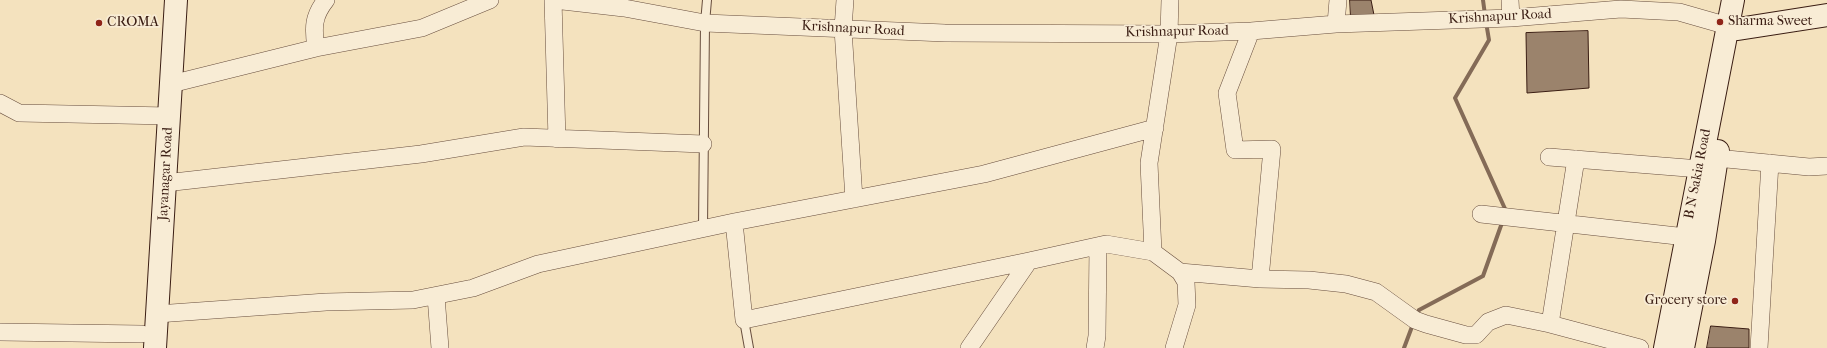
<!DOCTYPE html>
<html>
<head>
<meta charset="utf-8">
<style>
  body { margin:0 }
  canvas { display:block; background:#f4e2be }
</style>
</head>
<body>
<canvas width="1827" height="348"></canvas>
<script>
const ctx = document.querySelector('canvas').getContext('2d');
ctx.lineJoin = 'round';
function strokePath(path, color, width, dash) {
  ctx.strokeStyle = color;
  ctx.lineWidth = width;
  ctx.lineCap = dash ? 'butt' : 'round';
  ctx.setLineDash(dash || []);
  ctx.stroke(path);
}
function fill(path, color) {
  ctx.fillStyle = color;
  ctx.fill(path, 'evenodd');
}
function write(font, color, halo, rows, align = 'center') {
  ctx.font = font + ' "IM FELL French Canon",serif';
  ctx.lineWidth = 3.5;
  ctx.setLineDash([]);
  ctx.textBaseline = 'middle';
  ctx.strokeStyle = halo;
  ctx.fillStyle = color;
  for (const [text, x, y, turn = 0] of rows) {
    ctx.save();
    ctx.translate(x, y);
    ctx.rotate((+turn || 0) * Math.PI / 180);
    ctx.textAlign = isNaN(turn) ? turn : align;
    if (halo) ctx.strokeText(text, 0, 0);
    ctx.fillText(text, 0, 0);
    ctx.restore();
  }
}
const stream = new Path2D(`
  M 1483,0 L 1485,15
  M 1486,22 L 1489,40 L 1455,98 L 1506,211
  M 1416,316 L 1419,310 L 1483,276 L 1503,220
  M 1404,348 L 1413,324`);
const building = new Path2D(`
  M 1350,0 L 1371,0 L 1374,15 L 1351,18 Z
  M 1588,31 L 1589,88 L 1527,93 L 1526,33 Z
  M 1711,326 L 1749,329 L 1749,348 L 1707,348 Z`);
const lane = new Path2D(`
  M 703,228 L 705,23 L 707,0
  M 744,320 L 749,348`);
const street = new Path2D(`
  M 553,0 L 557,139
  M 554,0 L 624,8 L 705,23 L 945,33 L 1169,34 L 1251,31 L 1336,24 L 1511,18 L 1621,9 L 1679,12 L 1728,26
  M 845,0 L 843,29 L 854,199
  M 1510,0 L 1511,18
  M 1336,24 L 1338,0
  M 1251,31 L 1227,93 L 1235,150 L 1272,149 L 1260,279
  M 316,48 L 422,28 L 490,0
  M 171,84 L 316,48 C 313,28 313,16 326,0
  M 0,103 L 19,113 L 169,116
  M 1549,157 L 1700,169
  M 1706,157 L 1809,167 L 1827,166
  M 165,183 L 421,154 L 524,137 L 703,144
  M 1481,214 L 1686,237
  M 734,222 L 744,320 L 1029,261
  M 1153,252 L 1149,163 L 1169,34 L 1170,0
  M 1180,272 L 1260,279 L 1309,280 L 1346,284 L 1376,292 L 1415,320 L 1426,324 L 1466,335 L 1476,335 L 1488,322 L 1506,315 L 1550,324 L 1640,348
  M 436,296 L 440,348
  M 157,314 L 326,302 L 413,300 L 473,288 L 538,264 L 734,222 L 984,174 L 1155,128
  M 1550,324 L 1576,159
  M 0,332 L 142,334
  M 969,348 L 1029,261 L 1106,244 L 1153,252 L 1180,272 L 1186,282 L 1187,305 L 1174,348
  M 1095,348 L 1097,336 L 1098,246
  M 1759,348 L 1770,163`);
const secondary = new Path2D(`
  M 1728,26 L 1738,29 L 1827,15
  M 155,348 L 176,0
  M 1665,348 L 1733,0
  M 1683,348 L 1704,241 L 1718,151`);
const markers = [
  [1720,22,4,"#8f2418"],
  [99,23,4,"#8f2418"],
  [1735,301,4,"#8f2418"]
];
const streetNames = [
  ["Krishnapur Road",1500,17,-3],
  ["Krishnapur Road",853,29,3],
  ["Krishnapur Road",1177,32,-1],
  ["Jayanagar Road",166,174,-87],
  ["B N Sakia Road",1698,174,-79]
];
const poiNames = [
  ["Sharma Sweet",1728,22],
  ["CROMA",107,23],
  ["Grocery store",1727,301,"right"]
];
strokePath(stream, '#846b57', 4);
fill(building, '#9b836c');
strokePath(building, '#3a1d13', 1);
strokePath(lane, '#684e3e', 10);
strokePath(street, '#684e3e', 18);
strokePath(secondary, '#3a1d13', 24);
strokePath(lane, '#f8ecd5', 8);
strokePath(street, '#f8ecd5', 17);
strokePath(secondary, '#f8ecd5', 22);
for (const [x, y, r, color] of markers) {
  const dot = new Path2D();
  dot.arc(x, y, r, 0, 2 * Math.PI);
  ctx.fillStyle = color;
  ctx.fill(dot);
  strokePath(dot, '#f8ecd5', 1.5);
}
write('14px', '#3a1d13', '#f8ecd5', streetNames);
write('14px', '#3a1d13', '#f8ecd5', poiNames, 'left');
</script>
</body>
</html>
